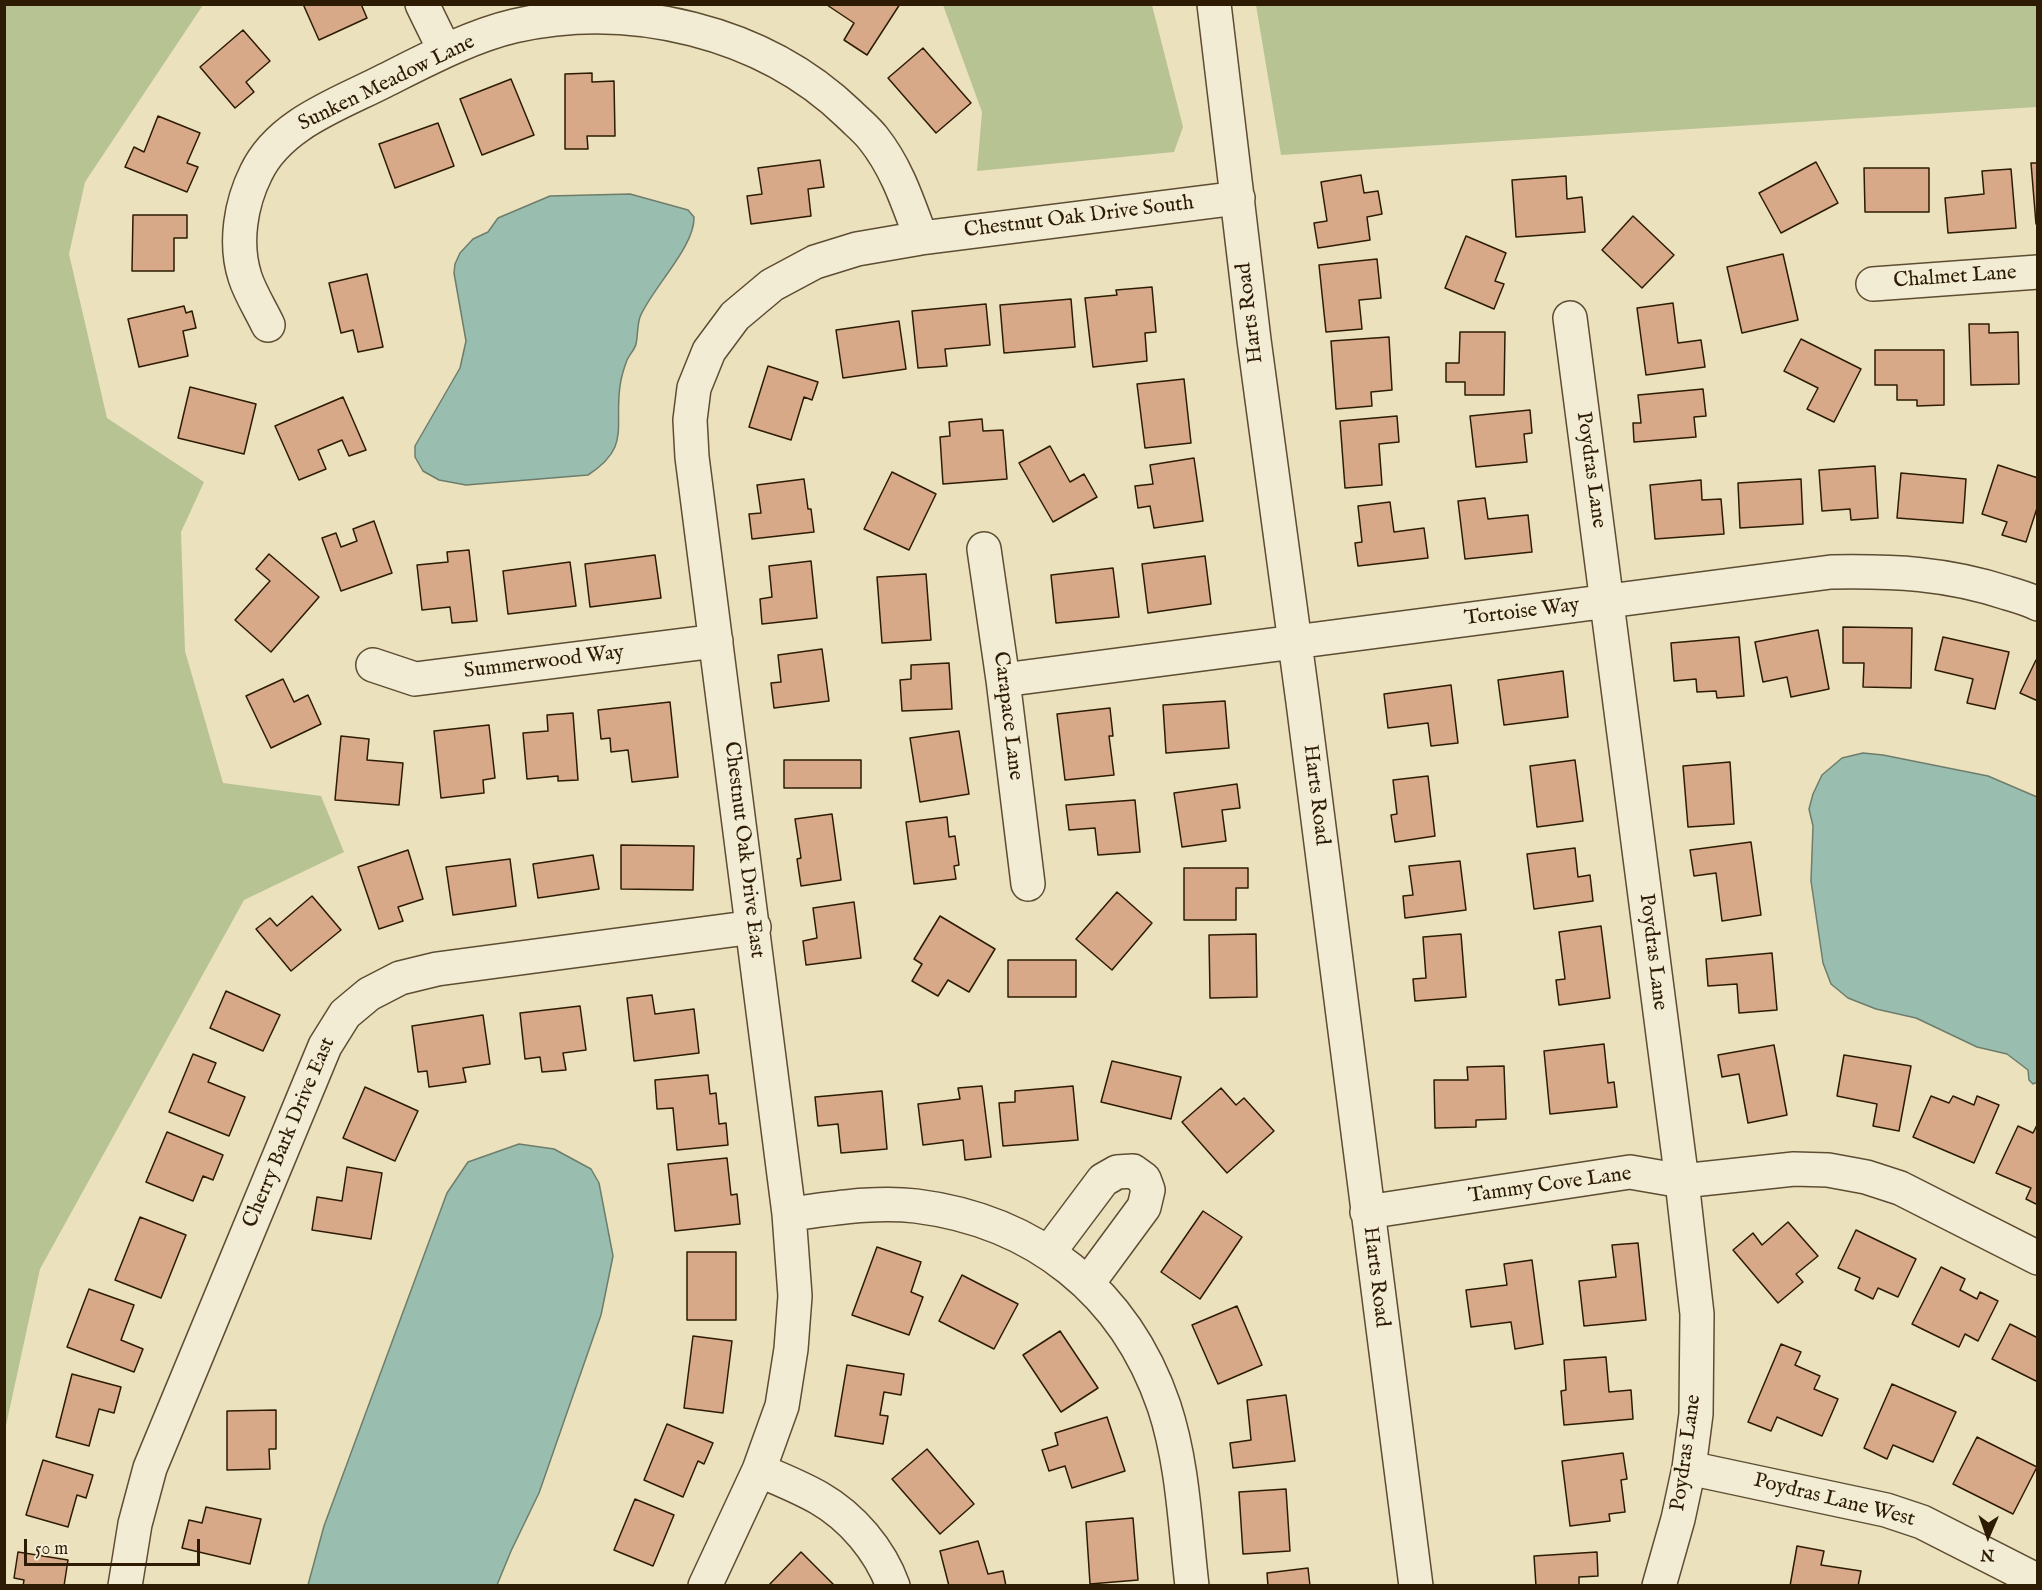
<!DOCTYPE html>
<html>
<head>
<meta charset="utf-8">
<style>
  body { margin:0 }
  #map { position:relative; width:2042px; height:1590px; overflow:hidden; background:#ece1bd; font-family:"IM FELL English",serif }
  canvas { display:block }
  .frame { position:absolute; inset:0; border:6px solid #2d1c03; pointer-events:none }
  .north { position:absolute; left:1958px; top:1506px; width:60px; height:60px; -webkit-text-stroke:4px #f3ecd4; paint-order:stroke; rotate:182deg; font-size:16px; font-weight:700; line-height:24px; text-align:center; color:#2d1c03 }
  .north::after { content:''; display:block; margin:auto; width:21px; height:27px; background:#2d1c03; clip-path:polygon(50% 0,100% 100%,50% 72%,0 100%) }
  .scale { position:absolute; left:24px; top:1539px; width:176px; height:27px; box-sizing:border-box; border:3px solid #2d1c03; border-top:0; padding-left:8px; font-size:18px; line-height:21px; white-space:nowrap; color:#2d1c03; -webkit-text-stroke:4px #f3ecd4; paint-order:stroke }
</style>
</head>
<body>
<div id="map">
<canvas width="2042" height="1590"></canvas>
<div class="frame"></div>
<div class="north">N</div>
<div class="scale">50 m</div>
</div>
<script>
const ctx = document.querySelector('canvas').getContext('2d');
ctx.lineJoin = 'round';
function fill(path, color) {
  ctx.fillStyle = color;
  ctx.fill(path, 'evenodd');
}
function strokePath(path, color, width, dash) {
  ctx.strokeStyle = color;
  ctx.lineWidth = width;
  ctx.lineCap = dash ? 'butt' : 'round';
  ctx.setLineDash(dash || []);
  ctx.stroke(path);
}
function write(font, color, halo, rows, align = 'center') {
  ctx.font = font + ' "IM FELL English",serif';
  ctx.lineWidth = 4.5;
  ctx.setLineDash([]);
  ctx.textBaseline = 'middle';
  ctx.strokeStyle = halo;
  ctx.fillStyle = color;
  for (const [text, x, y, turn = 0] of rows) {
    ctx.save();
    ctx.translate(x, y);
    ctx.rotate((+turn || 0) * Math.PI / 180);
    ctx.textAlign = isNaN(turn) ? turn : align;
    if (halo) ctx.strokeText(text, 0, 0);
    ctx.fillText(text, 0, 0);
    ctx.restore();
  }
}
const green = new Path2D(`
  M 5,5 L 203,5 L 85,182 L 69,254 L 107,418 L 204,482 L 181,532 L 185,651 L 223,783 L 321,796 L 344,852 L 244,900 L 40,1269 L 5,1430 L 6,419 Z
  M 943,5 L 1152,5 L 1183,127 L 1174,152 L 977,171 L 982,112 Z
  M 1256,5 L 2037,5 L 2037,107 L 1281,155 Z`);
const water = new Path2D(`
  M 630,194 L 688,210 L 694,217 C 695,247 652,288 640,317 C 637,326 638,335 636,344 C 635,349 630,354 627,360 C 624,368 621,378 620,386 C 614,428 631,447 588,475 L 466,485 L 439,480 L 423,471 L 415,457 L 415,446 L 460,368 L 466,341 L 454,273 L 455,264 L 460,253 L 473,239 L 488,232 L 498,218 L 550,196 Z
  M 1863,753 L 1883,755 L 1988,776 L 2037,797 L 2037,1082 L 2033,1084 L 2029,1080 L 2028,1070 L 2007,1054 L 1977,1047 L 1916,1018 L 1876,1009 L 1848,998 L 1831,984 L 1823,963 L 1811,881 L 1813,826 L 1809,809 L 1813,794 L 1822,775 L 1842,758 Z
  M 519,1144 L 554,1149 L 591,1169 L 599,1183 L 613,1256 L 601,1315 L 539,1493 L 511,1551 L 497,1585 L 308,1585 L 324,1526 L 447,1193 L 468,1162 Z`);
const building = new Path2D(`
  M 303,4 L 361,4 L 367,18 L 319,40 Z
  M 900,4 L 867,55 L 844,40 L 854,23 L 827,5 Z
  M 243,30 L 270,61 L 246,82 L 254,92 L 235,108 L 200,67 Z
  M 923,48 L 971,103 L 936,133 L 888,78 Z
  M 592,73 L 592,82 L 614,81 L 615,136 L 587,136 L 588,149 L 565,149 L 565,74 Z
  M 511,79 L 534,135 L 482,155 L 460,99 Z
  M 158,116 L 200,133 L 187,163 L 198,167 L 187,192 L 125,167 L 134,147 L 144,152 Z
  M 438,123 L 454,166 L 395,188 L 379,144 Z
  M 820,160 L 824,187 L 808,189 L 811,216 L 751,224 L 747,196 L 762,194 L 758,168 Z
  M 1816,162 L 1838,203 L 1781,233 L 1759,193 Z
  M 2031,163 L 2038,163 L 2038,224 L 2036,224 Z
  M 1864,168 L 1929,168 L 1929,212 L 1865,212 Z
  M 2011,169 L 2016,228 L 1948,233 L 1945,198 L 1984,194 L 1982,171 Z
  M 1361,175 L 1364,193 L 1378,191 L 1382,214 L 1367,217 L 1370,240 L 1318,248 L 1314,223 L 1327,221 L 1321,182 Z
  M 1566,176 L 1567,199 L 1582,197 L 1585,232 L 1516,237 L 1512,180 Z
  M 133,215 L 187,215 L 187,238 L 174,238 L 174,271 L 132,271 Z
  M 1633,216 L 1674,255 L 1642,288 L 1602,250 Z
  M 1466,236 L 1506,253 L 1495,281 L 1504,284 L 1494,309 L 1445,288 Z
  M 1783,254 L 1798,320 L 1742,333 L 1727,267 Z
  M 1377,259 L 1381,298 L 1359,300 L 1362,329 L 1326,332 L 1319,265 Z
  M 367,274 L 383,347 L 358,352 L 353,330 L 341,333 L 329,283 Z
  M 1152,287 L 1156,332 L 1145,333 L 1147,361 L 1093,367 L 1085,298 L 1117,295 L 1116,290 Z
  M 1071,299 L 1075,347 L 1004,353 L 1000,305 Z
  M 1673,303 L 1678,343 L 1701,340 L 1705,367 L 1646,375 L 1637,308 Z
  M 986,304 L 990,345 L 945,349 L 947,366 L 918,368 L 912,311 Z
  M 184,306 L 186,313 L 192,311 L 196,328 L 183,331 L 188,356 L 139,367 L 128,319 Z
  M 899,321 L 906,369 L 843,378 L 836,330 Z
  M 1969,324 L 1989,324 L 1989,333 L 2018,332 L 2019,384 L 1971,385 Z
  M 1460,332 L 1505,332 L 1504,395 L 1465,395 L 1465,382 L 1446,382 L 1446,363 L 1459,363 Z
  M 1389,337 L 1392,390 L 1371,392 L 1372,406 L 1336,409 L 1331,341 Z
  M 1801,339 L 1861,369 L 1834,422 L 1807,409 L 1818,388 L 1784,371 Z
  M 1875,350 L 1944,350 L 1944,405 L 1917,406 L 1917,400 L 1897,400 L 1897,385 L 1875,385 Z
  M 768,366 L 818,382 L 812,400 L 804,397 L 791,440 L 749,427 Z
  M 1184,379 L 1191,443 L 1145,448 L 1137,384 Z
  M 190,387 L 256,404 L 244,454 L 178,438 Z
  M 1703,389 L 1706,416 L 1694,417 L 1696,437 L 1634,442 L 1633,423 L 1641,423 L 1638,395 Z
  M 343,397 L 366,450 L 349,456 L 342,440 L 318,450 L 326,469 L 299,480 L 275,426 Z
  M 1530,410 L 1532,433 L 1524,434 L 1527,462 L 1476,467 L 1470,416 Z
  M 1397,416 L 1399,442 L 1379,444 L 1382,485 L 1345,488 L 1340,421 Z
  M 982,419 L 983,431 L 1003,430 L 1007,479 L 943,484 L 940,437 L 950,436 L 949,422 Z
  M 1050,446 L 1070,482 L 1084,474 L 1097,497 L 1053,522 L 1019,463 Z
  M 1194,458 L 1203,521 L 1154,528 L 1150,506 L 1138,508 L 1135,486 L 1153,484 L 1150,465 Z
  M 1998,465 L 2038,478 L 2038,505 L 2026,542 L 2002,535 L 2007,522 L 1982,514 Z
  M 1875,466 L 1878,518 L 1851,520 L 1850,509 L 1822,511 L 1819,470 Z
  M 892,472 L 936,494 L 909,550 L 864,529 Z
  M 1901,473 L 1966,479 L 1963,523 L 1897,518 Z
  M 804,479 L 808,509 L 811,509 L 814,532 L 752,539 L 749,514 L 761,513 L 757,485 Z
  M 1801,479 L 1803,524 L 1740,528 L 1738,483 Z
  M 1701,480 L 1702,500 L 1721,499 L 1724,534 L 1655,539 L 1650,485 Z
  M 1485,498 L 1488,519 L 1528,515 L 1532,552 L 1465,559 L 1458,501 Z
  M 1390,502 L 1394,532 L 1424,528 L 1428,558 L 1358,566 L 1355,543 L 1362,542 L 1358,506 Z
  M 374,521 L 392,573 L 341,591 L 322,538 L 336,533 L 341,547 L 357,541 L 353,529 Z
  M 469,550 L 477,621 L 452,623 L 450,607 L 422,610 L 417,565 L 448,562 L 447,552 Z
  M 269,554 L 319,597 L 271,652 L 235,620 L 270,581 L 256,569 Z
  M 655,555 L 661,598 L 590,607 L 585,564 Z
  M 1205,556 L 1211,604 L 1148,613 L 1142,564 Z
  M 811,561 L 817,618 L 762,624 L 760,599 L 772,597 L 769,566 Z
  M 570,562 L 576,606 L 508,614 L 503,571 Z
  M 1113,568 L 1119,617 L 1056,623 L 1051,575 Z
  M 926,574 L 931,640 L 882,643 L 877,577 Z
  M 1843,627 L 1912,628 L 1911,688 L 1863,687 L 1864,663 L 1843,663 Z
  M 1818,630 L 1829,689 L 1791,697 L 1787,677 L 1763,682 L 1755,642 Z
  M 1739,637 L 1744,696 L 1717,698 L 1716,691 L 1697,692 L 1696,679 L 1674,681 L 1671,643 Z
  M 1943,637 L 2009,652 L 1995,709 L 1967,703 L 1973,679 L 1935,670 Z
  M 822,649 L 829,701 L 774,708 L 771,683 L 781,682 L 778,655 Z
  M 2036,660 L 2038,661 L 2038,701 L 2020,693 Z
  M 949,663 L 952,709 L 902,711 L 900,680 L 911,679 L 911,665 Z
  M 1563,671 L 1568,717 L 1504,725 L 1498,680 Z
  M 283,679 L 294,702 L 308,695 L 321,724 L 271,748 L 246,696 Z
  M 1451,685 L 1458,743 L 1431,746 L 1428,723 L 1388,728 L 1384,694 Z
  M 1225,701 L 1229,748 L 1166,753 L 1163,705 Z
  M 670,702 L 678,777 L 632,782 L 628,750 L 611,752 L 610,738 L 601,739 L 598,710 Z
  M 1110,708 L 1113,736 L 1109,736 L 1114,775 L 1065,780 L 1057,714 Z
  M 573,713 L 578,780 L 558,781 L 558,776 L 527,779 L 523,733 L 548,731 L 547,715 Z
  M 489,725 L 495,778 L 483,780 L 484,793 L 441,798 L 434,731 Z
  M 959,731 L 969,794 L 920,802 L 910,738 Z
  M 341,736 L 369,739 L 367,760 L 403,763 L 399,805 L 335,800 Z
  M 784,760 L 861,760 L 861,788 L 784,788 Z
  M 1575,760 L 1583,821 L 1537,827 L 1530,766 Z
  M 1730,762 L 1734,824 L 1688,827 L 1683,766 Z
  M 1428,776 L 1435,836 L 1395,842 L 1391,815 L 1397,814 L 1393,780 Z
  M 1237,784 L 1240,808 L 1222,810 L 1226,841 L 1182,847 L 1174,793 Z
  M 1135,800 L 1140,852 L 1098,855 L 1095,828 L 1069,830 L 1066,805 Z
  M 832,814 L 841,880 L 801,886 L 797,859 L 801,858 L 795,819 Z
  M 947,817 L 949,837 L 955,836 L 959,865 L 954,866 L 956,879 L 914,884 L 906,822 Z
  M 1751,842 L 1761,915 L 1722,921 L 1716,873 L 1694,876 L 1690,850 Z
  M 621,845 L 694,846 L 693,890 L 621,889 Z
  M 1575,848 L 1578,877 L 1590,875 L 1593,901 L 1534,909 L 1527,854 Z
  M 408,850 L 423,899 L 398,907 L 403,921 L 379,929 L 358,867 Z
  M 593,855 L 599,889 L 538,898 L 533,864 Z
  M 510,859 L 516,906 L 453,915 L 446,867 Z
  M 1460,861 L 1466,910 L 1405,918 L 1403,896 L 1413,895 L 1409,866 Z
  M 1184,868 L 1248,868 L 1248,888 L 1236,888 L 1236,920 L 1184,920 Z
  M 1117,892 L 1152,923 L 1112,970 L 1076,939 Z
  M 312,896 L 341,930 L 291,971 L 256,929 L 270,918 L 277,926 Z
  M 854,902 L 861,958 L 806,965 L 803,941 L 817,938 L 813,908 Z
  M 940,916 L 995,949 L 969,992 L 948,980 L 938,996 L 912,981 L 922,964 L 914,959 Z
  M 1601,926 L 1610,998 L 1559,1005 L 1556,980 L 1565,979 L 1559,932 Z
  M 1256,934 L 1257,997 L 1210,998 L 1209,935 Z
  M 1461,934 L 1466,997 L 1415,1001 L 1413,979 L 1426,978 L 1423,937 Z
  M 1772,953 L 1777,1010 L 1739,1013 L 1737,984 L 1708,986 L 1706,959 Z
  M 1008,960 L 1076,960 L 1076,997 L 1008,997 Z
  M 226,991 L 280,1015 L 263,1051 L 210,1028 Z
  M 652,995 L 655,1014 L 694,1009 L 699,1053 L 634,1061 L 627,998 Z
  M 580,1006 L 586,1050 L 563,1053 L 566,1070 L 542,1072 L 540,1057 L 525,1059 L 520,1013 Z
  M 483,1015 L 490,1064 L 463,1068 L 466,1082 L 429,1087 L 427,1071 L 418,1072 L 412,1026 Z
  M 1604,1044 L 1608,1083 L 1614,1082 L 1617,1107 L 1550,1114 L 1544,1051 Z
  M 1774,1045 L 1787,1115 L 1748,1123 L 1739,1074 L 1722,1077 L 1718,1055 Z
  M 193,1054 L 216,1063 L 208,1082 L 245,1097 L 229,1136 L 169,1112 Z
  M 1844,1055 L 1911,1066 L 1899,1131 L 1873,1126 L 1877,1104 L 1837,1096 Z
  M 1112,1061 L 1181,1077 L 1171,1119 L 1101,1102 Z
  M 1504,1066 L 1506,1119 L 1476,1120 L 1476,1127 L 1435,1128 L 1434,1080 L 1468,1080 L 1467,1067 Z
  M 708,1075 L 710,1094 L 716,1093 L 719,1124 L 726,1123 L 728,1145 L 677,1150 L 673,1108 L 657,1109 L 655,1080 Z
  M 982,1086 L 991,1157 L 965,1160 L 963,1140 L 923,1145 L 918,1104 L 960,1099 L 958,1088 Z
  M 1073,1086 L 1078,1140 L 1003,1146 L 999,1103 L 1015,1102 L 1015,1091 Z
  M 365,1087 L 418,1111 L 395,1161 L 343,1138 Z
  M 1221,1088 L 1236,1105 L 1244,1098 L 1274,1131 L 1227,1173 L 1182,1122 Z
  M 882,1091 L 887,1149 L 841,1153 L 838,1124 L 818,1126 L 815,1097 Z
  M 1931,1096 L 1949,1103 L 1953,1096 L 1974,1105 L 1977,1096 L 1999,1105 L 1974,1163 L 1913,1137 Z
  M 2038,1123 L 2038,1205 L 2026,1199 L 2031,1188 L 1996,1173 L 2018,1126 L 2033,1133 Z
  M 167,1132 L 223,1155 L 213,1180 L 203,1176 L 193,1201 L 146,1182 Z
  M 727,1158 L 731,1195 L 737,1194 L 740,1224 L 675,1231 L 668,1164 Z
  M 347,1167 L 382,1173 L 371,1239 L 312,1230 L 317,1197 L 342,1201 Z
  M 1203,1211 L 1242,1237 L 1200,1299 L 1161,1272 Z
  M 140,1217 L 186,1235 L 161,1298 L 115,1280 Z
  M 1788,1222 L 1818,1256 L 1796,1274 L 1803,1282 L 1778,1303 L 1733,1250 L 1753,1233 L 1762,1245 Z
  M 1856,1230 L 1916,1259 L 1898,1297 L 1878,1288 L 1873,1299 L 1855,1290 L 1860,1278 L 1838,1268 Z
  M 1638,1243 L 1646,1320 L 1584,1326 L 1579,1281 L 1616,1277 L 1612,1245 Z
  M 877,1247 L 921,1262 L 911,1292 L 923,1297 L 909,1335 L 852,1315 Z
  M 687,1252 L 736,1252 L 736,1320 L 687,1320 Z
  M 1532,1260 L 1543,1344 L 1515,1349 L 1511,1322 L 1471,1327 L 1466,1290 L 1507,1285 L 1504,1264 Z
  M 1941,1267 L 1965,1279 L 1960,1290 L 1977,1299 L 1980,1292 L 1998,1301 L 1978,1341 L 1965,1334 L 1959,1347 L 1912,1324 Z
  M 962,1275 L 1018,1304 L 994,1349 L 939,1321 Z
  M 89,1289 L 134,1305 L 121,1340 L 143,1349 L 134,1372 L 67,1347 Z
  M 1237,1306 L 1262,1365 L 1218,1384 L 1192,1325 Z
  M 2010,1324 L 2038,1338 L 2038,1382 L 1992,1359 Z
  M 1060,1331 L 1098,1388 L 1061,1412 L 1023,1355 Z
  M 693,1336 L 732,1341 L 723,1413 L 684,1408 Z
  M 1781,1344 L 1801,1352 L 1795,1365 L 1820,1376 L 1814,1389 L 1838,1399 L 1822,1436 L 1777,1417 L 1771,1431 L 1748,1422 Z
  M 1606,1357 L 1609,1392 L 1631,1390 L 1633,1419 L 1564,1425 L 1561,1391 L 1566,1390 L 1564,1360 Z
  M 847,1365 L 904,1374 L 901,1395 L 884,1392 L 880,1415 L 888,1416 L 883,1444 L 835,1436 Z
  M 72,1374 L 121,1387 L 114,1413 L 99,1409 L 89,1446 L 56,1437 Z
  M 1892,1384 L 1956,1412 L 1933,1462 L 1893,1445 L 1887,1459 L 1864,1448 Z
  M 1286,1395 L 1295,1461 L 1233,1468 L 1230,1443 L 1251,1440 L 1247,1400 Z
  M 276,1410 L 276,1449 L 269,1449 L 270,1469 L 227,1470 L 227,1411 Z
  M 1107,1417 L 1125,1471 L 1072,1488 L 1065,1466 L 1049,1471 L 1042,1450 L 1058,1445 L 1055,1433 Z
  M 667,1424 L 713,1443 L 704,1464 L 698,1461 L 683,1497 L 644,1480 Z
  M 1977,1437 L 2037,1467 L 2013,1514 L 1953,1484 Z
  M 927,1449 L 974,1504 L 940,1534 L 892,1479 Z
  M 1623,1453 L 1627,1479 L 1621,1480 L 1625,1512 L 1609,1514 L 1610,1521 L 1570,1526 L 1562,1461 Z
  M 43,1460 L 93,1475 L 86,1498 L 77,1495 L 68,1527 L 26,1515 Z
  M 1286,1489 L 1290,1551 L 1243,1554 L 1239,1492 Z
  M 635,1499 L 674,1515 L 653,1566 L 614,1550 Z
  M 206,1507 L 261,1519 L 250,1564 L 182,1548 L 189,1520 L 202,1523 Z
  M 1133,1518 L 1138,1580 L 1090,1584 L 1086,1522 Z
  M 978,1541 L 988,1574 L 1003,1571 L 1006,1586 L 949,1586 L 940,1551 Z
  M 1797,1546 L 1824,1551 L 1821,1565 L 1861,1571 L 1858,1586 L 1790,1586 Z
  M 18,1552 L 68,1560 L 64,1586 L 23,1586 L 24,1580 L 14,1578 Z
  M 801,1552 L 835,1586 L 768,1586 Z
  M 1597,1552 L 1598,1576 L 1579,1577 L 1579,1586 L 1536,1586 L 1534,1556 Z
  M 1308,1568 L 1310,1586 L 1268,1586 L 1267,1573 Z`);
const minor = new Path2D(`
  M 422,4 L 445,51
  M 1214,4 L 1254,340 L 1303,702 L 1416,1586
  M 1873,284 L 2038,272
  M 1570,318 L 1682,1181 L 1697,1314 L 1696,1414 L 1689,1468 L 1678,1519 L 1659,1586
  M 268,325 C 261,310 250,293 245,277 C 234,243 241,203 256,173 C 279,124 339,104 384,81 C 424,61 471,36 514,26 C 630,0 763,31 849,114 C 857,122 866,129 873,138 C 897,168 908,203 921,238
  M 984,549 L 1003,680 L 1028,884
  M 373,665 L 415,679 L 716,641
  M 1003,680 L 1831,572 C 1894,571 1946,573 2007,593 C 2017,596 2028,599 2038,604
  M 1367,1212 L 1630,1172 L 1682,1181 L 1794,1169 L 1828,1170 L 1866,1177 L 1900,1188 L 2038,1258
  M 789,1214 C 831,1209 874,1201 916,1206 C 1035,1221 1125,1292 1164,1406 C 1183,1463 1185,1526 1192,1586
  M 1049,1252 L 1103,1180 L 1117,1172 L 1133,1171 L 1144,1179 L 1148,1190 L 1144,1207 L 1088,1283
  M 1689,1468 L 1886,1510 L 1922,1522 L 2038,1581
  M 759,1470 C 779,1479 800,1487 819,1498 C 852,1517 880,1550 893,1586
  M 125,1586 L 135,1524 L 150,1468 L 325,1046 L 345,1014 L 369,994 L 400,978 L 437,969 L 754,927
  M 705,1586 L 759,1470 L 782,1406 L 791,1349 L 795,1296 L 789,1214 L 692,457 L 690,420 L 694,388 L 709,351 L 735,316 L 772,285 L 815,262 L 857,249 L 921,238 L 1238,198`);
const streetNames = [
  ["Sunken Meadow Lane",387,84,-26],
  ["Chestnut Oak Drive South",1079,218,-7],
  ["Chalmet Lane",1955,278,-4],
  ["Harts Road",1251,313,-97],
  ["Poydras Lane",1590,470,82],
  ["Tortoise Way",1522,613,-7],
  ["Summerwood Way",544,663,-7],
  ["Carapace Lane",1007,716,83],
  ["Harts Road",1315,795,83],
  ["Chestnut Oak Drive East",743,850,83],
  ["Poydras Lane",1652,952,83],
  ["Cherry Bark Drive East",290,1133,-67],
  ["Tammy Cove Lane",1550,1186,-8],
  ["Harts Road",1375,1277,83],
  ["Poydras Lane",1687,1453,-82],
  ["Poydras Lane West",1834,1501,14]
];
fill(green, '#b7c392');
fill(water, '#99beb0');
strokePath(water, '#6e7d6b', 1.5);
fill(building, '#d7a989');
strokePath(building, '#2d1c03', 1.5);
strokePath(minor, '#5d4d32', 36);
strokePath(minor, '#f3ecd4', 33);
write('21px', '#2d1c03', '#f3ecd4', streetNames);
</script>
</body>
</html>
